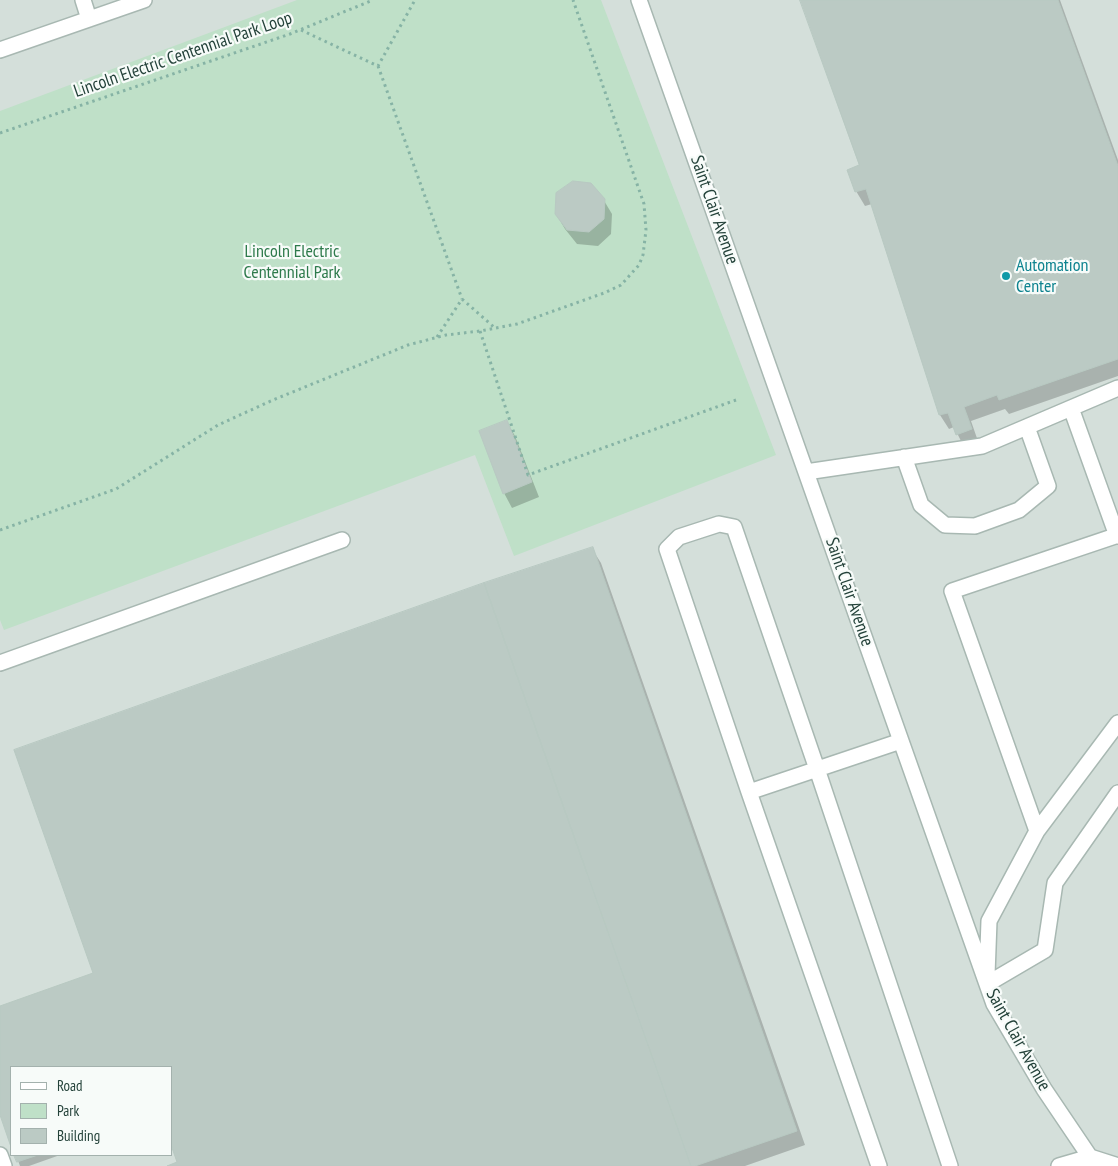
<!DOCTYPE html>
<html>
<head>
<meta charset="utf-8">
<style>
  body { margin:0 }
  #map { position:relative; width:1118px; height:1166px; overflow:hidden; background:#e6efeb; font-family:"PT Sans Narrow",sans-serif }
  canvas { display:block }
  .legend { position:absolute; left:10px; top:1066px; width:162px; height:90px; box-sizing:border-box; background:#f7fbf9; border:1px solid #a3b1ad; margin:0; padding:6px 9px; list-style:none; font-size:15px; color:#24423a }
  .legend li { display:flex; align-items:center; gap:10px; height:25px }
  .legend b { width:25px; border:1px solid #a3b1ad }
</style>
</head>
<body>
<div id="map">
<canvas width="1118" height="1166"></canvas>
<ul class="legend">
<li><b style="height:6px;background:#fff"></b>Road</li>
<li><b style="height:14px;background:#bfe0c8"></b>Park</li>
<li><b style="height:14px;background:#bbcac4"></b>Building</li>
</ul>
</div>
<script>
const ctx = document.querySelector('canvas').getContext('2d');
ctx.lineJoin = 'round';
function fill(path, color) {
  ctx.fillStyle = color;
  ctx.fill(path, 'evenodd');
}
function strokePath(path, color, width, dash) {
  ctx.strokeStyle = color;
  ctx.lineWidth = width;
  ctx.lineCap = dash ? 'butt' : 'round';
  ctx.setLineDash(dash || []);
  ctx.stroke(path);
}
function write(font, color, halo, rows, align = 'center') {
  ctx.font = font + ' "PT Sans Narrow",sans-serif';
  ctx.lineWidth = 4.5;
  ctx.setLineDash([]);
  ctx.textBaseline = 'middle';
  ctx.strokeStyle = halo;
  ctx.fillStyle = color;
  for (const [text, x, y, turn = 0] of rows) {
    ctx.save();
    ctx.translate(x, y);
    ctx.rotate((+turn || 0) * Math.PI / 180);
    ctx.textAlign = isNaN(turn) ? turn : align;
    if (halo) ctx.strokeText(text, 0, 0);
    ctx.fillText(text, 0, 0);
    ctx.restore();
  }
}
const built = new Path2D(`
  M 0,0 L 1118,0 L 1118,1166 L 0,1166 ZM 11,1067 L 171,1067 L 171,1155 L 11,1155 Z`);
const green = new Path2D(`
  M 297,0 L 601,0 L 776,455 L 514,556 L 475,455 L 4,630 L 0,620 L 0,111 Z`);
const shadow = new Path2D(`
  M 801,0 L 1060,0 L 1118,160 L 1118,376 L 1009,414 L 1005,409 L 971,421 L 979,444 L 965,449 L 954,427 L 949,429 L 940,415 L 872,204 L 865,206 L 856,191 L 860,166 Z
  M 603,199 L 612,214 L 611,234 L 598,246 L 577,244 L 565,229 L 556,214 Z
  M 507,422 L 515,436 L 539,497 L 512,508 L 504,493 Z
  M 592,549 L 601,563 L 805,1145 L 745,1166 L 170,1166 L 179,1163 L 171,1067 L 11,1067 L 11,1143 L 0,1111 L 0,1007 L 95,973 Z
  M 16,1155 L 60,1155 L 29,1166 L 20,1166 Z`);
const building = new Path2D(`
  M 800,0 L 1058,0 L 1118,166 L 1118,359 L 999,400 L 997,395 L 964,407 L 972,429 L 956,435 L 948,413 L 939,415 L 866,189 L 855,192 L 847,170 L 859,165 Z
  M 573,181 L 591,183 L 605,199 L 604,219 L 589,232 L 567,230 L 555,214 L 556,193 Z
  M 507,420 L 532,482 L 503,494 L 479,431 Z
  M 593,547 L 797,1131 L 695,1166 L 691,1166 L 484,583 Z
  M 484,583 L 691,1166 L 167,1166 L 177,1162 L 171,1145 L 171,1067 L 11,1067 L 11,1147 L 0,1115 L 0,1006 L 93,973 L 14,750 Z
  M 14,1155 L 38,1155 L 17,1162 Z`);
const path = new Path2D(`
  M 301,30 L 378,66 L 415,0
  M 378,66 L 462,299
  M 0,133 L 290,34 L 373,0
  M 480,331 L 528,475 L 736,400
  M 437,337 L 462,299 L 495,328
  M 0,530 L 116,489 L 218,425 L 273,400 L 408,345 L 446,335 L 480,331 L 517,324 L 604,293 L 621,285 L 639,265 L 643,255 L 646,230 L 644,204 L 573,0`);
const minor = new Path2D(`
  M 83,0 L 89,19
  M 639,0 L 994,1004 L 1044,1089 L 1096,1166
  M 0,50 L 144,0
  M 1071,408 L 1117,536
  M 904,457 L 921,505 L 945,525 L 975,526 L 1019,510 L 1048,486 L 1027,427
  M 806,472 L 982,446 L 1118,388
  M 1118,535 L 952,591 L 1037,831 L 1118,723
  M 0,663 L 342,540
  M 749,792 L 901,741
  M 987,975 L 989,921 L 1037,831
  M 987,984 L 1045,950 L 1055,883 L 1118,793
  M 0,1155 L 4,1166
  M 879,1166 L 749,792 L 667,549 L 679,537 L 719,524 L 734,527 L 817,769 L 950,1166
  M 1059,1166 L 1090,1157 L 1118,1166`);
const markers = [
  [1006,276,5,"#0f9aa8"]
];
const streetNames = [
  ["Lincoln Electric Centennial Park Loop",183,55,-19],
  ["Saint Clair Avenue",714,210,71],
  ["Saint Clair Avenue",849,592,71],
  ["Saint Clair Avenue",1018,1040,61]
];
const parkNames = [
  ["Lincoln Electric",292,252],
  ["Centennial Park",292,273]
];
const cultureNames = [
  ["Automation",1016,266],
  ["Center",1016,287]
];
fill(built, '#d4dfda');
fill(green, '#bfe0c8');
fill(shadow, '#0003');
fill(building, '#bbcac4');
strokePath(building, '#b8c9c2', 1);
strokePath(minor, '#a8b8b2', 18);
strokePath(path, '#86b3a5', 3, [2.5, 4]);
strokePath(minor, '#fff', 15);
for (const [x, y, r, color] of markers) {
  const dot = new Path2D();
  dot.arc(x, y, r, 0, 2 * Math.PI);
  ctx.fillStyle = color;
  ctx.fill(dot);
  strokePath(dot, '#f7fbf9', 2);
}
write('18px', '#24423a', '#f7fbf9', streetNames);
write('18px', '#2d7a4b', '#f7fbf9', parkNames);
write('18px', '#0d838f', '#f7fbf9', cultureNames, 'left');
</script>
</body>
</html>
